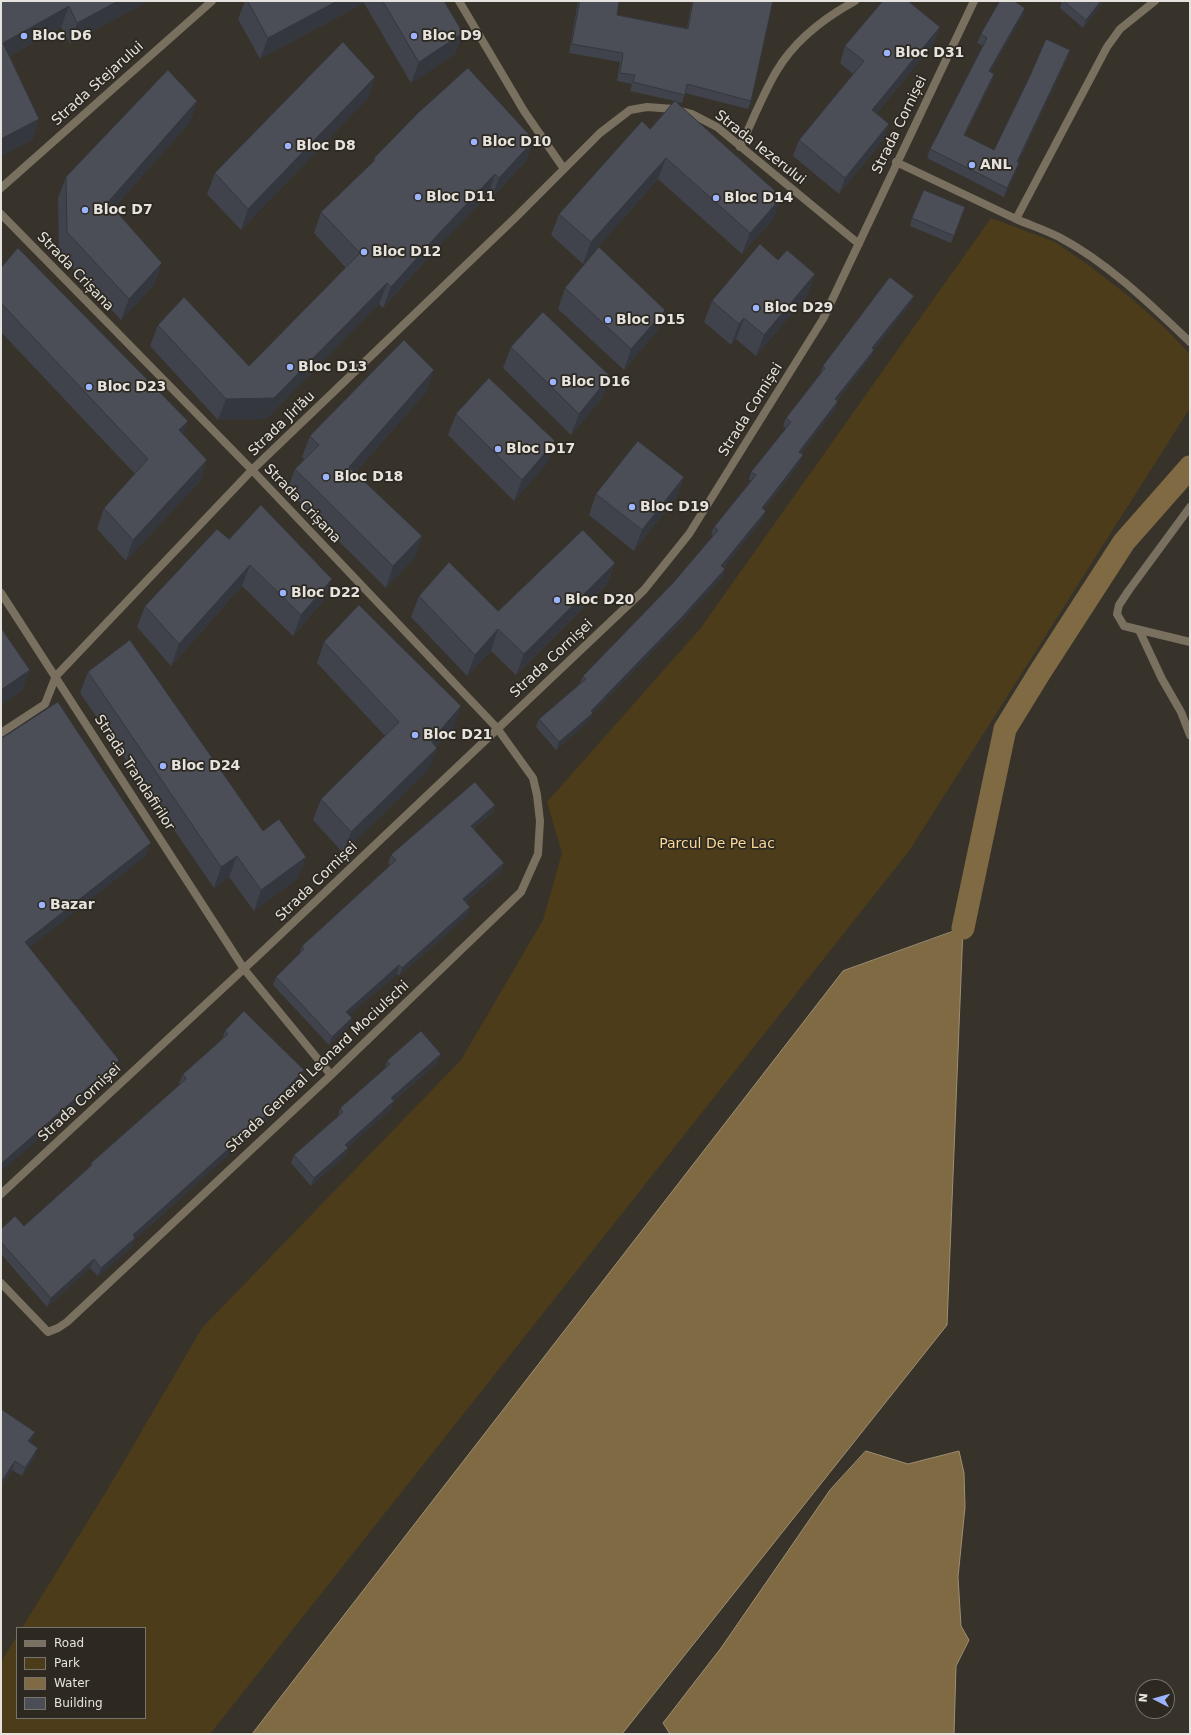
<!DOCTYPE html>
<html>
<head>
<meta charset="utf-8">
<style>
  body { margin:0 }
  #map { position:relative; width:1191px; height:1735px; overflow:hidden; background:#37332b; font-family:"DejaVu Sans",sans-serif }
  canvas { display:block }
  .frame { position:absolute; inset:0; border:2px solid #e6e3de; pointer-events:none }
  .legend { position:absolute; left:16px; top:1627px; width:130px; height:92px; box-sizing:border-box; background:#2d2921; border:1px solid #77736d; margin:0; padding:5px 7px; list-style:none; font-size:12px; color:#e6e3de }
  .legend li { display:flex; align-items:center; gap:8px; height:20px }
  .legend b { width:20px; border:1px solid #77736d }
  .north { position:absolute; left:1135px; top:1679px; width:40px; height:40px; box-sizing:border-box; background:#2d2921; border:1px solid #77736d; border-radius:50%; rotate:276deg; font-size:11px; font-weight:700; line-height:16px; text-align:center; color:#e6e3de }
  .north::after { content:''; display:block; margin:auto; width:14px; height:18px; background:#9bb4fd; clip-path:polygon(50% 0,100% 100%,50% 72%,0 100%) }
</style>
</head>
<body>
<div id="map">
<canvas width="1191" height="1735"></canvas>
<div class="frame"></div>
<ul class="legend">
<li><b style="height:5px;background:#79705f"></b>Road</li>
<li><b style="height:11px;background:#4d3c1a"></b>Park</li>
<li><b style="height:11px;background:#7f6a43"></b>Water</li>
<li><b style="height:11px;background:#4b4e57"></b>Building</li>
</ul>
<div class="north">N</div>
</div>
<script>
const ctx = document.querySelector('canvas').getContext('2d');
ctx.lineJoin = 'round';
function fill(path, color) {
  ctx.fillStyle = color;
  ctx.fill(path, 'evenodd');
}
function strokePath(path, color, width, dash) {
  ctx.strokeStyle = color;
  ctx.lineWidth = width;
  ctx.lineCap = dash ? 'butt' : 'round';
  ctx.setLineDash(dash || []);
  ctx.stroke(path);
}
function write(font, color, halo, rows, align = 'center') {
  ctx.font = font + ' "DejaVu Sans",sans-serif';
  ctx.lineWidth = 3.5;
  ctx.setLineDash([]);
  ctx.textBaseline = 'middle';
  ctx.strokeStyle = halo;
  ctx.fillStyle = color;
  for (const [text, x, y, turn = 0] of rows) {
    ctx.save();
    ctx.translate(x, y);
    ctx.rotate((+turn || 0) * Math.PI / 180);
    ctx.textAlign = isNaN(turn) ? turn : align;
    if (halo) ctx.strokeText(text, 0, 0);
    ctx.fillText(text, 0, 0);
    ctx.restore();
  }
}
const green = new Path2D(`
  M 991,218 L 1055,242 L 1091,267 L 1131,298 L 1166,329 L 1190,354 L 1190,408 L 909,851 L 210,1734 L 1,1734 L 1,1662 L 17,1636 L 17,1718 L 145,1718 L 145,1628 L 22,1628 L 109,1487 L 202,1328 L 461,1060 L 543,920 L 562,853 L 547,802 L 700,629 Z`);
const water = new Path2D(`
  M 963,928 L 947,1325 L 622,1734 L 252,1734 L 843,971 Z
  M 866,1451 L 908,1464 L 959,1451 L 964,1473 L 965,1507 L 958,1577 L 961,1626 L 969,1640 L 956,1666 L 954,1734 L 670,1734 L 663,1723 L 721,1648 L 830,1490 Z`);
const canal = new Path2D(`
  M 963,928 L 1005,729 L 1040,672 L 1124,542 L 1190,467`);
const minor = new Path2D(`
  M 459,1 L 524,111 L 564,169
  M 740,147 C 752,122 762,96 776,72 C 794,41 824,18 855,1
  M 896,162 L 1016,219 L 1107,47 L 1120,29 L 1155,1
  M 1,188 L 212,1
  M 1,214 L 252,470 L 497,728 L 533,778 L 537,795 L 540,821 L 538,854 L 521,892 L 331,1075 L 67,1322 L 58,1328 L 48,1332 L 1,1283
  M 1016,219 C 1030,225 1045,230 1059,237 C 1108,263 1149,303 1190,342
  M 1190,507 L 1129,590 L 1119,605 L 1117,614 L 1124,626 L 1190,642
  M 1,593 L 244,969 L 331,1075
  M 1139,630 L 1162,679 L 1181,712 L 1190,735
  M 1,733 L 45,704 L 56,676 L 252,470 L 516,217 L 600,133 L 630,110 L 647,107 L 674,109 L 692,114 L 717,127 L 859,244
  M 1,1194 L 263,951 L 644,590 L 689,534 L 823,319 L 974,1`);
const wall = new Path2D(`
  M 1,1 L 148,1 L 70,44 L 61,27 L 10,56 L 39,119 L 32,140 L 1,156 Z
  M 245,1 L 444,1 L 463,33 L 455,54 L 411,83 L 364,3 L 260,59 L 238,19 Z
  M 578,1 L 619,1 L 617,15 L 687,28 L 692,1 L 773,1 L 751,101 L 748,109 L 685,93 L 682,103 L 676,102 L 774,218 L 742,254 L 658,179 L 583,264 L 551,235 L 559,214 L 650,129 L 675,101 L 630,91 L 632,84 L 617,81 L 620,62 L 569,53 Z
  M 1062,1 L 1104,1 L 1083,28 L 1060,8 Z
  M 1025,8 L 1022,17 L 990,72 L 994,74 L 991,83 L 965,135 L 994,150 L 1070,50 L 1067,59 L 1018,163 L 1019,163 L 1016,172 L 1004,197 L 927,158 L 930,149 L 983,46 L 977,43 L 981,34 Z
  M 940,27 L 934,43 L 877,113 L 889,124 L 883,140 L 839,194 L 793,156 L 799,140 L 853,74 L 840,63 L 845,46 Z
  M 375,77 L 368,98 L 241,230 L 207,194 L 215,173 Z
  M 197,101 L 190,122 L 114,208 L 155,284 L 121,320 L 59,253 L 58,198 L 66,177 Z
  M 534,140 L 526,161 L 491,199 L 488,195 L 434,251 L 383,308 L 379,304 L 266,419 L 218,420 L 150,346 L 158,325 L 249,366 L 346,268 L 314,233 L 321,212 L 372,163 L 374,158 Z
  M 965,207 L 951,243 L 910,226 L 912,218 Z
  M 1,268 L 188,421 L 183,434 L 207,460 L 200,481 L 126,561 L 97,529 L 104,508 L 135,474 L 1,332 Z
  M 565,288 L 665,310 L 657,331 L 624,370 L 558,309 Z
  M 808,295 L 756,356 L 736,339 L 731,345 L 704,322 L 712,301 Z
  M 914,296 L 911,303 L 874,350 L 871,357 L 837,401 L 835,409 L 801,453 L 800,463 L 764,509 L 763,519 L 723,568 L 725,569 L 722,577 L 679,624 L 592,714 L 590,720 L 556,750 L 536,727 L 539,719 L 580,683 L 583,676 L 673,583 L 713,536 L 711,534 L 714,527 L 751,481 L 749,479 L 751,472 L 786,428 L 783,426 L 786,418 L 820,374 L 823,366 Z
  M 511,347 L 603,397 L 571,435 L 503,368 Z
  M 427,391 L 355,473 L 422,536 L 415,557 L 386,588 L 287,490 L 295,469 L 304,459 L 302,457 L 310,436 Z
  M 456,414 L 548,462 L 514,501 L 448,435 Z
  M 684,477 L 676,498 L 634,551 L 589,515 L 596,494 Z
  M 229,539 L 324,600 L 293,636 L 242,586 L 171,666 L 137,627 L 145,606 Z
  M 615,563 L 607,584 L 516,675 L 491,651 L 467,676 L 411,617 L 419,596 L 498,611 Z
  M 324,642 L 454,727 L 436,747 L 429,769 L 343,853 L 313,820 L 321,799 L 385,736 L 317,663 Z
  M 88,672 L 263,831 L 306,857 L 298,878 L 254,911 L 229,877 L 214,888 L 80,693 Z
  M 495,805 L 492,813 L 474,829 L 504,863 L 501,871 L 466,902 L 470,907 L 468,915 L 399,976 L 397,974 L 349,1015 L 352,1018 L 349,1026 L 329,1045 L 273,985 L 276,977 L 299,954 L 302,946 L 390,865 L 388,863 L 391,855 Z
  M 225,1031 L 304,1070 L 301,1078 L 276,1104 L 277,1105 L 274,1114 L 134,1240 L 132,1247 L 98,1276 L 90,1268 L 47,1307 L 1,1254 L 1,1229 L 24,1226 L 89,1167 L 91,1163 L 180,1084 L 179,1083 L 183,1074 L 222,1040 Z
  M 387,1061 L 438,1062 L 394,1101 L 391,1109 L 347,1148 L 348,1148 L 345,1156 L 311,1186 L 291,1163 L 294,1155 L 338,1116 L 340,1108 L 385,1069 Z
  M 1,1409 L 35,1432 L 30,1442 L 35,1456 L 22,1476 L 12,1470 L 1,1486 Z`);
const shadedWall = new Path2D(`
  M 118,1 L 148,1 L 70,44 L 77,23 Z
  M 337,1 L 365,1 L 364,3 L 260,59 L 268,38 Z
  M 1101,1 L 1104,1 L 1083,28 L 1086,20 Z
  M 69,6 L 61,27 L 1,61 L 3,43 Z
  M 1025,8 L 1022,17 L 986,80 L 989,71 Z
  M 940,27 L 934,43 L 866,126 L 872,110 Z
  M 463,33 L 455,54 L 411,83 L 419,62 Z
  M 1070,50 L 1067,59 L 1014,171 L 1017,162 Z
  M 994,74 L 991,83 L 960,144 L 964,135 Z
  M 375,77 L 368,98 L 241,230 L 248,209 Z
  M 197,101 L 190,122 L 101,223 L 108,202 Z
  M 39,119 L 32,140 L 1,156 L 1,139 Z
  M 889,124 L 883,140 L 839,194 L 845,178 Z
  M 534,140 L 526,161 L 491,199 L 499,178 Z
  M 666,158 L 658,179 L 583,264 L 591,242 Z
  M 1019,163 L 1016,172 L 1004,197 L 1007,188 Z
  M 495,174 L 488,195 L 434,251 L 383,308 L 391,287 L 442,230 Z
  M 782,197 L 774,218 L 742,254 L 750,233 Z
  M 162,263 L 155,284 L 121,320 L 129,299 Z
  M 815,274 L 808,295 L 756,356 L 764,335 Z
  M 387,283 L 379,304 L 266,419 L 218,420 L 226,399 Z
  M 914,296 L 911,303 L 874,350 L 871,357 L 832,407 L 835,399 L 872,348 Z
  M 665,310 L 657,331 L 624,370 L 631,349 Z
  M 744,318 L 736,339 L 731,345 L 739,324 Z
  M 434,370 L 427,391 L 342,488 L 349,467 Z
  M 610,376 L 603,397 L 571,435 L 579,414 Z
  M 838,401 L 835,409 L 796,459 L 799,452 Z
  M 188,421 L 181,442 L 179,430 Z
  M 555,441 L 548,462 L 514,501 L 522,480 Z
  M 803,455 L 800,463 L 759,515 L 762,508 Z
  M 207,460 L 200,481 L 126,561 L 133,540 Z
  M 684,477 L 676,498 L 634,551 L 642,530 Z
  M 766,511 L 763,519 L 719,574 L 721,566 Z
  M 422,536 L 415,557 L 386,588 L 393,566 Z
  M 615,563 L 607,584 L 516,675 L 524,654 Z
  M 250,565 L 242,586 L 171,666 L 179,644 Z
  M 725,569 L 722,577 L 679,624 L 592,714 L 590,720 L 556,750 L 559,742 L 591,711 Z
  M 332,579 L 324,600 L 293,636 L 301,615 Z
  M 498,629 L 491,651 L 467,676 L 475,655 Z
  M 30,670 L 22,691 L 1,706 L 1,690 Z
  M 461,706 L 454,727 L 427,757 L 437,748 L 429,769 L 343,853 L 351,832 Z
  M 495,805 L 492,813 L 468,834 L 471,826 Z
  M 151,843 L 146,856 L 20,955 L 25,942 Z
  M 237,856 L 229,877 L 214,888 L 221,867 Z
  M 306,857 L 298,878 L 254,911 L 261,890 Z
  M 504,863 L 501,871 L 460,907 L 463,899 Z
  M 470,907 L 468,915 L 399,976 L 402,968 Z
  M 399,965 L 397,974 L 343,1020 L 346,1012 Z
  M 352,1018 L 349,1026 L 329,1045 L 332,1037 Z
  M 441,1054 L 438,1062 L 388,1106 L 391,1098 Z
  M 119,1060 L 114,1073 L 1,1172 L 1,1164 Z
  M 304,1070 L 301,1078 L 270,1110 L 274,1101 Z
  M 394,1101 L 391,1109 L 342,1153 L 345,1145 Z
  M 277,1105 L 274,1114 L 134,1240 L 132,1247 L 98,1276 L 101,1268 L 133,1235 Z
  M 348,1148 L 345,1156 L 311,1186 L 314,1178 Z
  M 94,1259 L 90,1268 L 47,1307 L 51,1298 Z
  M 35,1432 L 32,1440 L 25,1449 L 28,1441 Z
  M 38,1448 L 35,1456 L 22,1476 L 25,1468 Z
  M 15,1461 L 12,1470 L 1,1486 L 1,1482 Z`);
const building = new Path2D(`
  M 1,1 L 118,1 L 77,23 L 69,6 L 3,43 L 39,119 L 1,139 Z
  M 248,1 L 337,1 L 268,38 Z
  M 383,1 L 444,1 L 463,33 L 419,62 Z
  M 580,1 L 619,1 L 617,15 L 688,29 L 693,1 L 773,1 L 751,101 L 687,84 L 685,95 L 633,82 L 635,75 L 620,73 L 623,53 L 572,44 Z
  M 883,1 L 908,1 L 940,27 L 872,110 L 889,124 L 845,178 L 799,140 L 864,61 L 845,46 Z
  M 1000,1 L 1014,1 L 1025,8 L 989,71 L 994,74 L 964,135 L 994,150 L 1029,78 L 1046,39 L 1070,50 L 1017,162 L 1019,163 L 1007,188 L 930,149 L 987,38 L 981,34 Z
  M 1064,1 L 1101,1 L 1086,20 Z
  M 343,42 L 375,77 L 248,209 L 215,173 Z
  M 468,68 L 534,140 L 499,178 L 495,174 L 442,230 L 391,287 L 387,283 L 274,398 L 226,399 L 158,325 L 184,297 L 249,366 L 360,253 L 321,212 L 375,160 L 374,158 L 418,113 Z
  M 168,70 L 197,101 L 108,202 L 162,263 L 129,299 L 67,232 L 66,177 Z
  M 675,101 L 782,197 L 750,233 L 666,158 L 591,242 L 559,214 L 642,121 L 650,129 Z
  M 924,190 L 965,207 L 954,236 L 912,218 Z
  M 760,244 L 778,260 L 787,250 L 815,274 L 764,335 L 744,318 L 739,324 L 712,301 Z
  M 599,247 L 665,310 L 631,349 L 565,288 Z
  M 18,248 L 188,421 L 179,430 L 207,460 L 133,540 L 104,508 L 148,459 L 1,303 L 1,268 Z
  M 890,277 L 914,296 L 872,348 L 874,350 L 835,399 L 838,401 L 799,452 L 803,455 L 762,508 L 766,511 L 721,566 L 725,569 L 682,617 L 591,711 L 593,713 L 559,742 L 539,719 L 586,679 L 583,676 L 673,583 L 718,530 L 714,527 L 756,475 L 751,472 L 791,422 L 786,418 L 825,368 L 823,366 Z
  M 543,312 L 610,376 L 579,414 L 511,347 Z
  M 404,340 L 434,370 L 349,467 L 422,536 L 393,566 L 295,469 L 319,445 L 310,436 Z
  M 489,378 L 555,441 L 522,480 L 456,414 Z
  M 638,441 L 684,477 L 642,530 L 596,494 Z
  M 261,505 L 332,579 L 301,615 L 250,565 L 179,644 L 145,606 L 217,529 L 229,539 Z
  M 583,530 L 615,563 L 524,654 L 498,629 L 475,655 L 419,596 L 449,562 L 498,611 Z
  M 359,605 L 461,706 L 431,741 L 437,748 L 351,832 L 321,799 L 399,722 L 324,642 Z
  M 1,628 L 30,670 L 1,690 Z
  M 130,640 L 263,831 L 279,819 L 306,857 L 261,890 L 237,856 L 221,867 L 88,672 Z
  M 58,702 L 151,843 L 25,942 L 119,1060 L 1,1164 L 1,739 Z
  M 475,782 L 495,805 L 471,826 L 504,863 L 463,899 L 470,907 L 402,968 L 399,965 L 346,1012 L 352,1018 L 332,1037 L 276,977 L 304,949 L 302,946 L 396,860 L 391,855 Z
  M 244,1011 L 304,1070 L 274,1101 L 277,1105 L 133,1235 L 135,1238 L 101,1268 L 94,1259 L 51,1298 L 1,1242 L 1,1229 L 15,1216 L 24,1226 L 92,1165 L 91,1163 L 186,1079 L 183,1074 L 228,1034 L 225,1031 Z
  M 421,1031 L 441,1054 L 391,1098 L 394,1101 L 345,1145 L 348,1148 L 314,1178 L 294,1155 L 343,1112 L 340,1108 L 390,1064 L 387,1061 Z
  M 1,1409 L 35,1432 L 28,1441 L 38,1448 L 25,1468 L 15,1461 L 1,1482 Z`);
const markers = [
  [24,36,4,"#9bb4fd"],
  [414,36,4,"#9bb4fd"],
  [887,53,4,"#9bb4fd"],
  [474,142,4,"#9bb4fd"],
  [288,146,4,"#9bb4fd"],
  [972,165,4,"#9bb4fd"],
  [418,197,4,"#9bb4fd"],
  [716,198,4,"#9bb4fd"],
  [85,210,4,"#9bb4fd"],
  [364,252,4,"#9bb4fd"],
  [756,308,4,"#9bb4fd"],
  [608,320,4,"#9bb4fd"],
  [290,367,4,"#9bb4fd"],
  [553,382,4,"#9bb4fd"],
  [89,387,4,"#9bb4fd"],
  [498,449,4,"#9bb4fd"],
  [326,477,4,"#9bb4fd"],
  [632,507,4,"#9bb4fd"],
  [283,593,4,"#9bb4fd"],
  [557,600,4,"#9bb4fd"],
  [415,735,4,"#9bb4fd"],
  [163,766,4,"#9bb4fd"],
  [42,905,4,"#9bb4fd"]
];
const poiNames = [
  ["Bloc D6",32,36],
  ["Bloc D9",422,36],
  ["Bloc D31",895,53],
  ["Bloc D10",482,142],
  ["Bloc D8",296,146],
  ["ANL",980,165],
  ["Bloc D11",426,197],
  ["Bloc D14",724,198],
  ["Bloc D7",93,210],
  ["Bloc D12",372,252],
  ["Bloc D29",764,308],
  ["Bloc D15",616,320],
  ["Bloc D13",298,367],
  ["Bloc D16",561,382],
  ["Bloc D23",97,387],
  ["Bloc D17",506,449],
  ["Bloc D18",334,477],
  ["Bloc D19",640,507],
  ["Bloc D22",291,593],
  ["Bloc D20",565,600],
  ["Bloc D21",423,735],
  ["Bloc D24",171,766],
  ["Bazar",50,905]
];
const streetNames = [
  ["Strada Stejarului",98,84,-42],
  ["Strada Cornișei",900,125,-64],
  ["Strada Iezerului",760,148,38],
  ["Strada Crișana",75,272,46],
  ["Strada Cornișei",751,410,-58],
  ["Strada Jirlău",282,424,-44],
  ["Strada Crișana",302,504,46],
  ["Strada Cornișei",552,659,-43],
  ["Strada Trandafirilor",134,773,57],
  ["Strada Cornișei",317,882,-44],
  ["Strada General Leonard Mociulschi",318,1067,-43],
  ["Strada Cornișei",80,1103,-43]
];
const parkNames = [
  ["Parcul De Pe Lac",717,844]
];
fill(green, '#4d3c1a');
fill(water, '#7f6a43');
strokePath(water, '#9e8e72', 1);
strokePath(canal, '#7f6a43', 23);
strokePath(minor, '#79705f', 8);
fill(wall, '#40434b');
fill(shadedWall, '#34373d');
fill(building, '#4b4e57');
strokePath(building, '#34373d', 1);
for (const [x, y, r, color] of markers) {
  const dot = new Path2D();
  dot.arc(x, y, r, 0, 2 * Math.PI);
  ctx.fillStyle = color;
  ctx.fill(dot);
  strokePath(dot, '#2d2921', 1.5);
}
write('bold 14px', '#e6e3de', '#2d2921', poiNames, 'left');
write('14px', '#e6e3de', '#2d2921', streetNames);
write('14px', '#fbd897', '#2d2921', parkNames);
</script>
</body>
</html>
